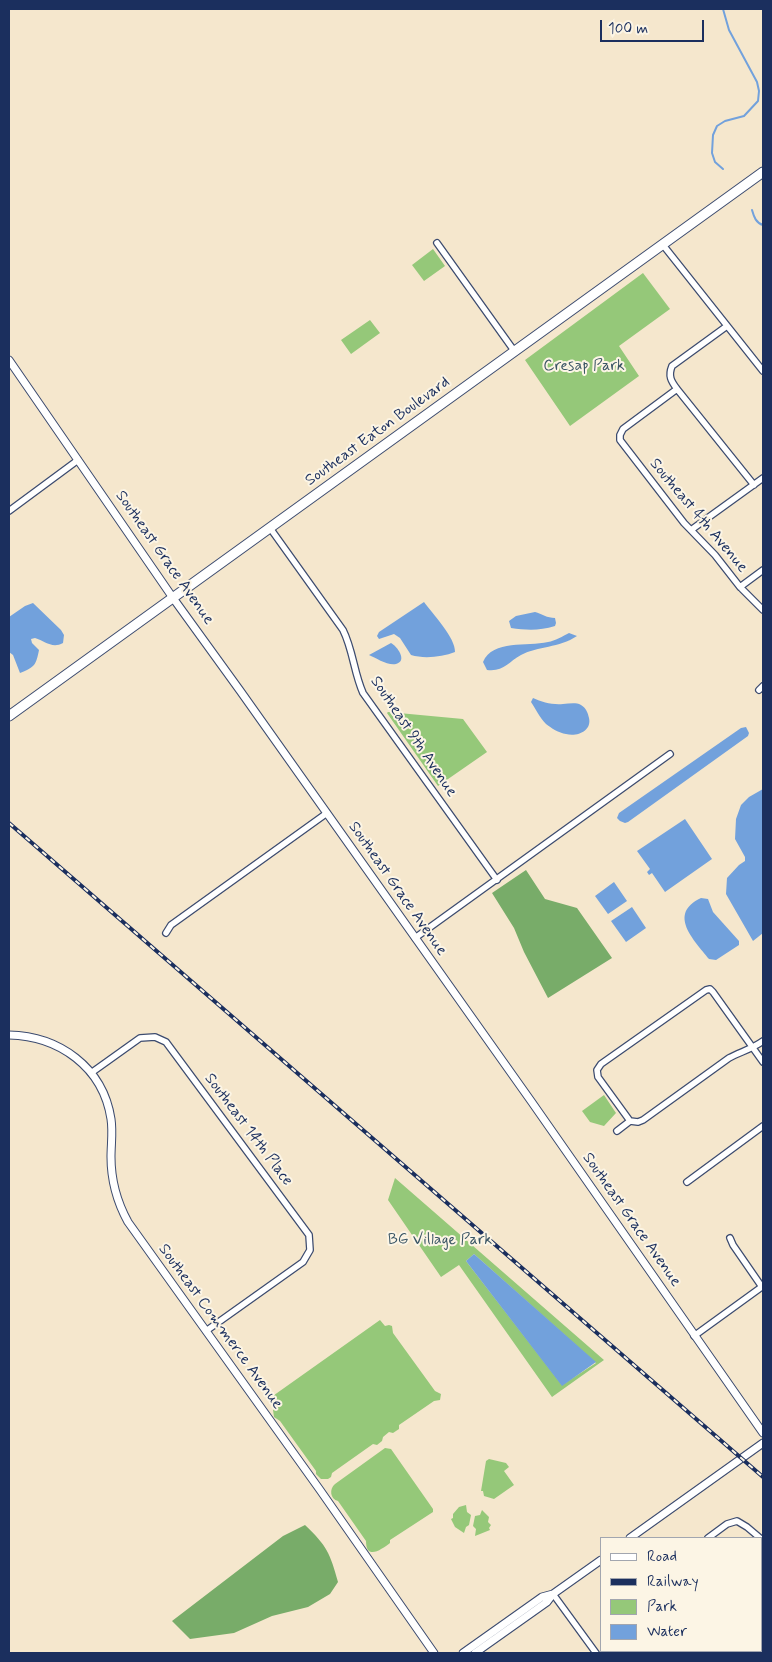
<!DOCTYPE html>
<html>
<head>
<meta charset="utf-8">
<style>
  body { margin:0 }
  #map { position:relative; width:772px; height:1662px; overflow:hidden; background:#f5e7cd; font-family:Mynerve,sans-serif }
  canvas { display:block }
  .frame { position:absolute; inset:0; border:10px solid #1b2f5e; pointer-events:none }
  .legend { position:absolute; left:600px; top:1537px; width:162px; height:115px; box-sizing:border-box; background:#fcf5e5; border:1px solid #a2a6af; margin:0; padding:6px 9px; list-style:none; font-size:15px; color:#1b2f5e }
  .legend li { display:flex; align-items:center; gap:10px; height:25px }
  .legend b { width:25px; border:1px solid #a2a6af }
  .scale { position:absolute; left:600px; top:20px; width:104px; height:22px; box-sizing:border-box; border:2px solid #1b2f5e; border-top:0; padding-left:6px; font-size:15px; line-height:18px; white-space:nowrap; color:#1b2f5e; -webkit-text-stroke:4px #fcf5e5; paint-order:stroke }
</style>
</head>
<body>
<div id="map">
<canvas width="772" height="1662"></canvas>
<div class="frame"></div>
<ul class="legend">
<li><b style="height:6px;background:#fff"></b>Road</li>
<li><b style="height:6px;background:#1b2f5e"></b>Railway</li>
<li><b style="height:14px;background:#95c879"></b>Park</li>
<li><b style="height:14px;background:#72a1dc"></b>Water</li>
</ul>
<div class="scale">100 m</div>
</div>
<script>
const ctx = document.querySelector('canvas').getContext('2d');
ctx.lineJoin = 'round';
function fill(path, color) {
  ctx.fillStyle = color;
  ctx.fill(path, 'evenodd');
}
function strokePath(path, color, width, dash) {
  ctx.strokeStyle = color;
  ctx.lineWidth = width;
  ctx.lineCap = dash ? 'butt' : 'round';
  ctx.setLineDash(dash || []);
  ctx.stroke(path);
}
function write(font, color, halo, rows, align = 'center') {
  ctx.font = font + ' Mynerve,sans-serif';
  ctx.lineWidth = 4;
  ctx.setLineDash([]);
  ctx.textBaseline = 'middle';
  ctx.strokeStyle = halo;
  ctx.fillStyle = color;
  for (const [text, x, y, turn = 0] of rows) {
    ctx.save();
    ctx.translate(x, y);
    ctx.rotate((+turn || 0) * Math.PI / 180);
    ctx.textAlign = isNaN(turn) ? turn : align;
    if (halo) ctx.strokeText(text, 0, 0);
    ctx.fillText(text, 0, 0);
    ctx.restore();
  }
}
const green = new Path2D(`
  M 433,249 L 445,266 L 424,281 L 412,265 Z
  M 643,273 L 670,309 L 619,346 L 639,376 L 570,426 L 525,360 Z
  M 370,320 L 380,333 L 351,354 L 341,340 Z
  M 388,712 L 463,719 L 487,752 L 438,786 L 387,713 Z
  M 604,1095 L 616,1113 L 604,1126 L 590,1122 L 582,1111 Z
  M 395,1178 L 604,1360 L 552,1397 L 459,1265 L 441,1277 L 388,1200 ZM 474,1254 L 596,1363 L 562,1385 L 466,1261 Z
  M 380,1320 L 385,1326 L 389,1325 L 392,1326 L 393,1333 L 435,1391 L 441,1394 L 440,1400 L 434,1401 L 399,1425 L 399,1429 L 393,1433 L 389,1432 L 383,1437 L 382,1441 L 377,1445 L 373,1444 L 332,1473 L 331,1477 L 328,1479 L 321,1479 L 316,1474 L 316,1471 L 280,1421 L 274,1417 L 273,1410 L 275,1405 L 270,1398 Z
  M 385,1448 L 391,1449 L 433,1509 L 433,1512 L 390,1540 L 390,1543 C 382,1549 366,1561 366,1541 L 338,1501 C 330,1499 329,1489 335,1484 Z
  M 489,1459 L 506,1463 L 509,1467 L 504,1471 L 514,1485 L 494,1499 L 484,1496 L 483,1491 L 481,1491 L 486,1461 Z
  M 466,1505 L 467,1512 L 471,1515 L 469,1525 L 466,1527 L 464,1533 L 455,1527 L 451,1519 L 453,1518 L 453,1514 L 459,1507 Z
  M 482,1510 L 489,1517 L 488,1522 L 491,1525 L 489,1528 L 490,1530 L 475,1536 L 476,1529 L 473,1526 L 475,1516 L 480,1515 Z`);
const forest = new Path2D(`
  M 526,870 L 545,899 L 577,908 L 612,958 L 548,998 L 524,952 L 514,928 L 492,893 Z
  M 305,1525 C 327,1546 330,1553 338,1582 L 330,1594 L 308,1607 L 272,1616 L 234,1633 L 190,1639 L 172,1621 L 283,1536 Z`);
const water = new Path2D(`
  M 424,602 C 432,613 456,638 455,652 C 442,657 424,659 411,655 L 400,638 L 394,634 L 379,639 L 377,636 L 379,632 Z
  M 33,603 L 61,630 L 64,635 L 63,643 C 52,649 45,641 35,638 L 31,639 L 32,643 L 39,650 C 36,665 35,667 20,673 L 13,655 L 9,652 L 9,617 L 25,606 Z
  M 535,612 C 542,614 547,618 555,618 L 556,623 L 555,626 C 539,631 526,630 511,628 L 509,621 L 516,616 Z
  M 569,633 L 577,636 C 559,648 538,646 521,655 C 508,662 504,672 487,670 L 483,662 C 493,639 527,647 548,642 C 555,641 563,636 569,633 Z
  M 391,643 C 397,646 408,661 396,664 C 388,666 376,658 369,655 Z
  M 533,698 C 542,702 552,705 563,704 C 569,704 575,702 581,705 C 586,708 588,713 589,718 C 592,731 577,737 566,734 C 559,733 551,728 546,724 C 539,717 536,709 531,702 Z
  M 746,727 L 749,733 L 748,736 L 628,822 L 625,823 L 620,821 L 617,818 L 619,813 L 741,728 Z
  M 763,789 L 763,933 L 753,941 L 726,894 L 727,878 L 739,865 L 745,861 L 745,857 L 735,839 L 736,819 L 741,805 L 749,797 Z
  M 685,819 L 712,859 L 665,892 L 652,873 L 649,875 L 647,872 L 650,869 L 637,851 Z
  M 614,882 L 627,901 L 608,914 L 595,896 Z
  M 701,898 L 708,899 L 713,912 L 739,941 L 739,945 L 716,960 L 709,959 C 694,940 667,914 701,898 Z
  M 632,907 L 646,928 L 626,942 L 611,921 Z
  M 474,1254 L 596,1362 L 562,1386 L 466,1261 Z`);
const stream = new Path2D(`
  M 723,169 L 715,162 L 712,153 L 713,135 L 717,126 L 725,121 L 744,116 L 758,101 L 759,91 L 757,82 L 729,30 L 723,9
  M 752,210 C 754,217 756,223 763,225`);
const minor = new Path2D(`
  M 437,243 L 515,352
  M 663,245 L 763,371
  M 727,326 L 672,366 C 668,376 671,381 677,389 L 754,485
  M 677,389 L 623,429 L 620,435 L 620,440 L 684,523 L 715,555 L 740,587 L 763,610
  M 9,511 L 78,460
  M 270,528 L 343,630 C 353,650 354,673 363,693 L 497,880
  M 691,530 L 763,478
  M 740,587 L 763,570
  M 759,690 L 763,686
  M 166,933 L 171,925 L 327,813
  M 415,938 L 670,754
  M 91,1073 L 140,1038 L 155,1037 L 166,1042 L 309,1235 L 310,1250 L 303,1262 L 206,1331
  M 630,1121 L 598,1077 L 597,1070 L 601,1064 L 706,990 L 710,989 L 713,992 L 763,1062
  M 617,1131 L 630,1121 L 638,1122 L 643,1120 L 729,1058 C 740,1052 752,1049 763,1041
  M 687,1182 L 763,1126
  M 730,1238 L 733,1245 L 762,1287
  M 694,1336 L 763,1286
  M 708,1538 L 727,1524 L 737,1521 L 747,1527 L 760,1538
  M 761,1589 L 763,1587
  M 553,1594 L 596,1653
  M 662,1653 L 666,1651
  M 683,1653 L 685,1651`);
const tertiary = new Path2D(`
  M 9,360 L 173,598 L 241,692 L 531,1101 L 763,1433
  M 9,1035 C 59,1036 103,1067 111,1119 C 113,1132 111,1144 111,1157 C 111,1180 117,1202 128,1222 L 320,1490 L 434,1653
  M 630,1538 L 763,1443
  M 463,1653 L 542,1597 L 553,1594
  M 475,1653 L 547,1602 L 553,1594 L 601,1560`);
const primary = new Path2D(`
  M 9,716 L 763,172`);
const rail = new Path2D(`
  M 9,823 L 763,1477`);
const parkNames = [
  ["Cresap Park",584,367],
  ["BG Village Park",440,1241]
];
const streetNames = [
  ["Southeast Eaton Boulevard",378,432,-36],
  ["Southeast 4th Avenue",698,516,50],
  ["Southeast Grace Avenue",164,558,55],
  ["Southeast 9th Avenue",413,737,56],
  ["Southeast Grace Avenue",397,889,55],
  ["Southeast 14th Place",248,1130,53],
  ["Southeast Grace Avenue",631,1220,55],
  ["Southeast Commerce Avenue",220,1327,54]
];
fill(green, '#95c879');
fill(forest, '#78ac69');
fill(water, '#72a1dc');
strokePath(stream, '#72a1dc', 2);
strokePath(minor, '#3c4b6f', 8);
strokePath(tertiary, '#3c4b6f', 9);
strokePath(primary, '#3c4b6f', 11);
strokePath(minor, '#fff', 5.5);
strokePath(tertiary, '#fff', 7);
strokePath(primary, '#fff', 9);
strokePath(rail, '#1b2f5e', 4);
strokePath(rail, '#fcf5e5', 2, [5.5]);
write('16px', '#3a5565', '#fcf5e5', parkNames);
write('16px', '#1b2f5e', '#fcf5e5', streetNames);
</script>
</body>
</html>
